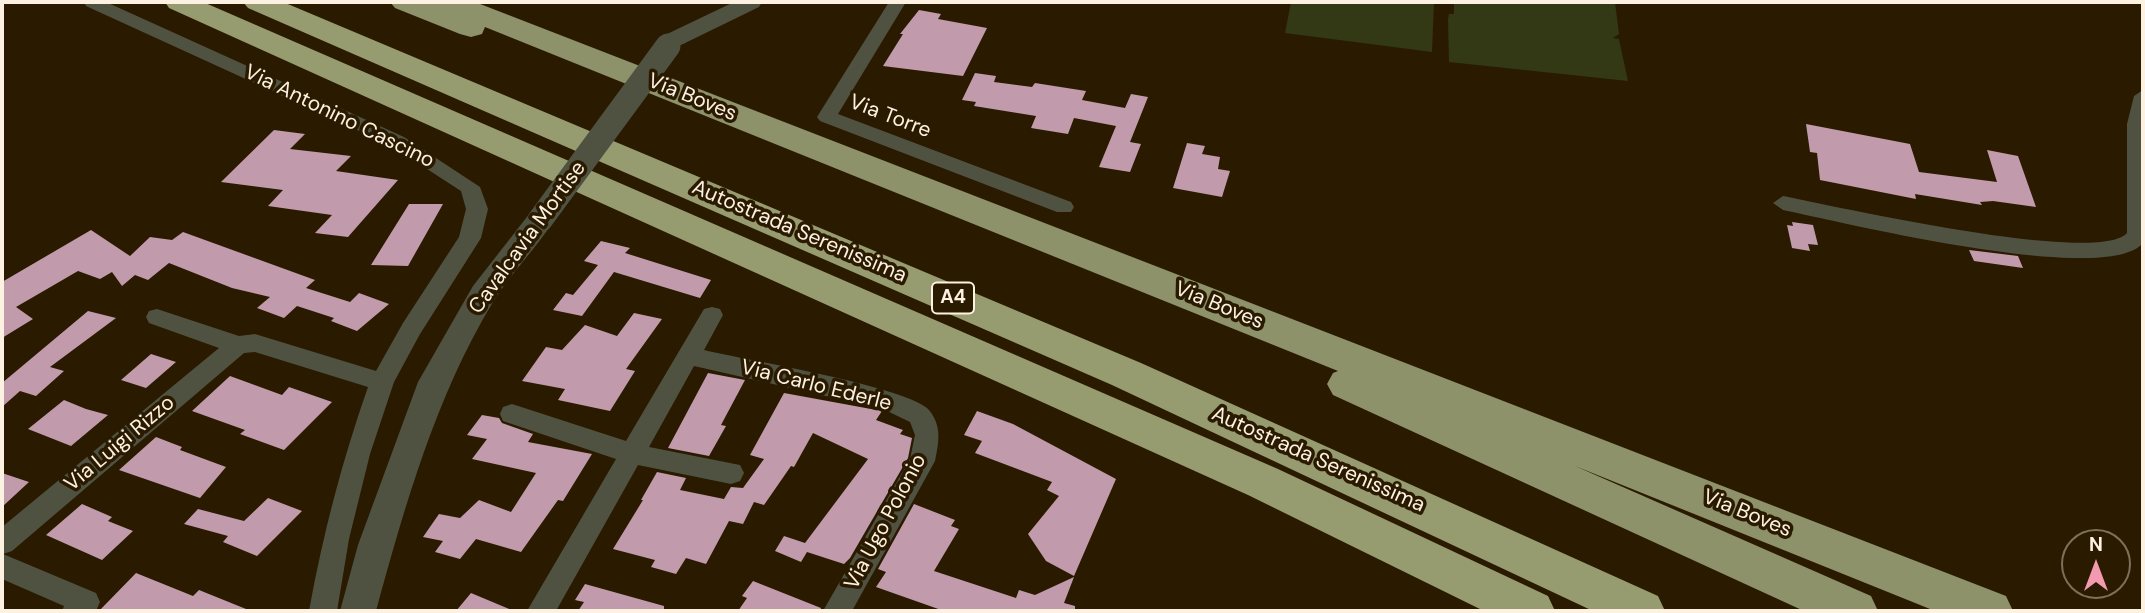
<!DOCTYPE html>
<html>
<head>
<meta charset="utf-8">
<style>
  body { margin:0 }
  #map { position:relative; width:2145px; height:613px; overflow:hidden; background:#2a1a00; font-family:"DM Sans",sans-serif }
  canvas { display:block }
  .frame { position:absolute; inset:0; border:4px solid #fdf1e1; pointer-events:none }
  .north { position:absolute; left:2061px; top:529px; width:70px; height:70px; box-sizing:border-box; background:#2a1a00; border:2px solid #7e705a; border-radius:50%; rotate:0deg; font-size:19px; font-weight:700; line-height:28px; text-align:center; color:#fdf1e1 }
  .north::after { content:''; display:block; margin:auto; width:24px; height:32px; background:#f29aaf; clip-path:polygon(50% 0,100% 100%,50% 72%,0 100%) }
</style>
</head>
<body>
<div id="map">
<canvas width="2145" height="613"></canvas>
<div class="frame"></div>
<div class="north">N</div>
</div>
<script>
const ctx = document.querySelector('canvas').getContext('2d');
ctx.lineJoin = 'round';
function fill(path, color) {
  ctx.fillStyle = color;
  ctx.fill(path, 'evenodd');
}
function strokePath(path, color, width, dash) {
  ctx.strokeStyle = color;
  ctx.lineWidth = width;
  ctx.lineCap = dash ? 'butt' : 'round';
  ctx.setLineDash(dash || []);
  ctx.stroke(path);
}
function write(font, color, halo, rows, align = 'center') {
  ctx.font = font + ' "DM Sans",sans-serif';
  ctx.lineWidth = 7;
  ctx.setLineDash([]);
  ctx.textBaseline = 'middle';
  ctx.strokeStyle = halo;
  ctx.fillStyle = color;
  for (const [text, x, y, turn = 0] of rows) {
    ctx.save();
    ctx.translate(x, y);
    ctx.rotate((+turn || 0) * Math.PI / 180);
    ctx.textAlign = isNaN(turn) ? turn : align;
    if (halo) ctx.strokeText(text, 0, 0);
    ctx.fillText(text, 0, 0);
    ctx.restore();
  }
}
const green = new Path2D(`
  M 1291,2 L 1434,2 L 1432,52 L 1285,33 Z
  M 1454,2 L 1615,2 L 1619,34 L 1613,38 L 1619,39 L 1628,81 L 1449,62 L 1448,19 L 1449,14 L 1454,14 Z`);
const building = new Path2D(`
  M 919,10 L 941,14 L 938,19 L 987,28 L 963,76 L 883,66 L 903,34 L 900,34 Z
  M 975,73 L 996,76 L 994,82 L 1032,87 L 1035,83 L 1086,91 L 1082,100 L 1125,108 L 1131,94 L 1148,97 L 1130,142 L 1141,144 L 1130,172 L 1099,167 L 1116,126 L 1074,118 L 1068,134 L 1031,128 L 1036,116 L 974,106 L 976,102 L 962,100 Z
  M 1806,124 L 1910,144 L 1919,172 L 1997,182 L 1987,150 L 2018,156 L 2036,207 L 1993,201 L 1980,202 L 1982,205 L 1915,194 L 1916,199 L 1820,180 L 1817,153 L 1810,152 Z
  M 274,130 L 305,134 L 290,149 L 351,156 L 336,171 L 398,180 L 348,237 L 315,233 L 332,215 L 268,206 L 283,190 L 221,182 Z
  M 1187,143 L 1205,146 L 1202,154 L 1220,157 L 1218,169 L 1230,171 L 1222,197 L 1173,188 Z
  M 409,204 L 443,204 L 408,266 L 371,265 Z
  M 1792,222 L 1813,225 L 1818,245 L 1808,244 L 1810,251 L 1792,248 L 1787,225 L 1793,226 Z
  M 91,230 L 130,256 L 150,237 L 172,240 L 183,232 L 315,280 L 306,288 L 350,302 L 359,293 L 389,304 L 357,331 L 331,321 L 334,318 L 297,306 L 284,318 L 257,308 L 270,297 L 232,288 L 169,263 L 148,280 L 135,275 L 122,286 L 112,272 L 100,279 L 78,271 L 16,307 L 33,319 L 2,338 L 2,282 Z
  M 601,241 L 630,248 L 625,253 L 711,280 L 700,298 L 614,272 L 582,316 L 553,310 L 566,293 L 573,295 L 598,265 L 584,261 Z
  M 1969,250 L 2018,256 L 2023,268 L 1974,261 Z
  M 88,311 L 116,318 L 50,367 L 64,371 L 36,396 L 20,391 L 2,407 L 2,383 Z
  M 634,313 L 662,319 L 626,369 L 635,371 L 610,411 L 558,400 L 565,389 L 522,381 L 546,347 L 562,350 L 585,325 L 617,336 Z
  M 151,354 L 176,362 L 146,388 L 121,380 Z
  M 708,373 L 745,380 L 721,425 L 726,426 L 709,456 L 668,448 Z
  M 230,376 L 282,395 L 289,387 L 332,402 L 284,450 L 240,434 L 245,430 L 192,411 Z
  M 784,393 L 882,411 L 876,420 L 903,430 L 900,434 L 912,438 L 908,458 L 850,558 L 844,564 L 807,552 L 801,562 L 775,551 L 784,536 L 805,543 L 868,459 L 813,433 L 794,467 L 791,466 L 764,505 L 754,502 L 743,524 L 729,521 L 706,564 L 686,558 L 676,574 L 651,567 L 655,560 L 613,549 L 643,500 L 641,500 L 657,472 L 686,478 L 680,490 L 724,499 L 731,487 L 743,488 L 764,459 L 750,455 Z
  M 64,400 L 86,409 L 108,415 L 71,446 L 28,429 Z
  M 977,411 L 1013,424 L 1116,479 L 1074,576 L 1046,561 L 1028,534 L 1059,496 L 1047,490 L 1052,482 L 975,453 L 982,441 L 964,435 Z
  M 482,415 L 499,418 L 502,423 L 533,434 L 528,442 L 592,454 L 563,501 L 558,500 L 521,552 L 476,539 L 460,559 L 435,552 L 443,541 L 423,537 L 439,514 L 460,518 L 479,500 L 511,512 L 536,473 L 472,459 L 487,439 L 467,435 Z
  M 156,437 L 182,447 L 180,450 L 226,467 L 200,498 L 119,470 Z
  M 2,473 L 29,482 L 2,507 Z
  M 268,498 L 302,511 L 257,556 L 223,542 L 228,536 L 184,524 L 198,509 L 244,521 Z
  M 82,504 L 112,517 L 108,521 L 133,531 L 102,560 L 46,535 Z
  M 914,504 L 955,520 L 951,526 L 959,529 L 934,571 L 1016,598 L 1019,590 L 1035,595 L 1074,577 L 1064,603 L 1075,606 L 1075,611 L 944,611 L 876,587 L 886,572 L 878,569 Z
  M 136,573 L 193,596 L 199,590 L 251,611 L 99,611 Z
  M 753,581 L 821,608 L 820,611 L 738,611 L 747,598 L 742,596 Z
  M 585,584 L 664,606 L 664,611 L 578,611 L 584,602 L 575,600 Z
  M 471,593 L 514,611 L 456,611 Z`);
const minor = new Path2D(`
  M 84,2 L 106,2 L 404,137 L 480,187 L 488,209 L 481,238 L 420,334 L 394,382 L 370,454 L 349,539 L 337,611 L 309,611 C 323,534 342,461 368,387 L 255,352 L 244,353 L 12,551 L 3,554 L 96,593 L 100,602 L 96,611 L 62,611 L 64,606 L 2,579 L 2,527 L 219,348 L 149,323 L 146,317 L 149,311 L 157,309 L 239,336 L 255,334 L 376,371 L 403,323 L 459,237 L 466,209 L 461,191 L 390,145 L 86,6 Z
  M 889,2 L 906,2 L 838,114 L 1071,202 L 1074,207 L 1071,212 L 1057,212 L 820,121 L 817,117 Z
  M 2143,90 L 2143,243 C 2106,287 1842,222 1783,210 L 1773,203 L 1783,196 C 1834,206 2098,266 2127,233 L 2127,124 L 2134,96 Z
  M 712,307 L 720,309 L 723,315 L 704,350 C 741,359 910,387 929,410 C 942,426 939,442 935,461 L 852,611 L 823,611 L 910,459 L 915,435 L 910,422 L 883,409 L 694,366 L 649,447 L 740,465 L 744,473 L 740,481 L 731,484 L 638,465 L 556,611 L 527,611 L 616,459 L 503,421 L 500,414 L 503,407 L 512,404 L 626,441 L 704,309 Z`);
const tertiary = new Path2D(`
  M 734,2 L 762,2 L 759,7 L 681,45 L 665,45 L 661,40 L 665,35 Z
  M 540,211 L 550,213 L 554,220 C 536,249 511,273 493,302 C 436,396 405,505 376,611 L 340,611 L 358,545 L 418,382 L 473,286 L 530,213 Z`);
const trunk = new Path2D(`
  M 390,2 L 475,2 L 2006,596 L 2013,611 L 1935,611 L 1575,466 L 1871,596 L 1878,611 L 1804,611 L 1333,395 L 1327,384 L 1333,373 L 1338,371 L 485,27 L 482,34 L 471,37 L 460,34 L 395,8 Z`);
const motorway = new Path2D(`
  M 165,2 L 203,2 L 1278,469 L 1548,596 L 1555,611 L 1484,611 L 1248,495 L 169,8 Z
  M 243,2 L 283,2 L 1141,363 L 1658,596 L 1665,611 L 1593,611 L 1112,385 L 248,8 Z`);
const tertiaryBridge = new Path2D(`
  M 540,220 L 668,46`);
const shields = [
  [953,298,42]
];
const shieldNames = [
  ["A4",953,298]
];
const streetNames = [
  ["Via Boves",692,98,22],
  ["Via Antonino Cascino",339,117,26],
  ["Via Torre",890,117,21],
  ["Autostrada Serenissima",799,232,23],
  ["Cavalcavia Mortise",528,238,-54],
  ["Via Boves",1219,306,22],
  ["Via Carlo Ederle",816,386,14],
  ["Via Luigi Rizzo",120,444,-40],
  ["Autostrada Serenissima",1318,460,24],
  ["Via Boves",1747,514,22],
  ["Via Ugo Polonio",886,522,-62]
];
fill(green, '#323914');
fill(building, '#c19bab');
fill(minor, '#505241');
fill(tertiary, '#505241');
fill(trunk, '#8d926a');
fill(motorway, '#979c70');
strokePath(tertiaryBridge, '#505241', 25);
for (const [x, y, w] of shields) {
  const box = new Path2D();
  box.roundRect(x - w / 2, y - 15.5, w, 31, 5);
  ctx.fillStyle = '#2a1a00';
  ctx.fill(box);
  strokePath(box, '#fdf1e1', 2);
}
write('bold 19px', '#fdf1e1', null, shieldNames);
write('21px', '#fdf1e1', '#2a1a00', streetNames);
</script>
</body>
</html>
